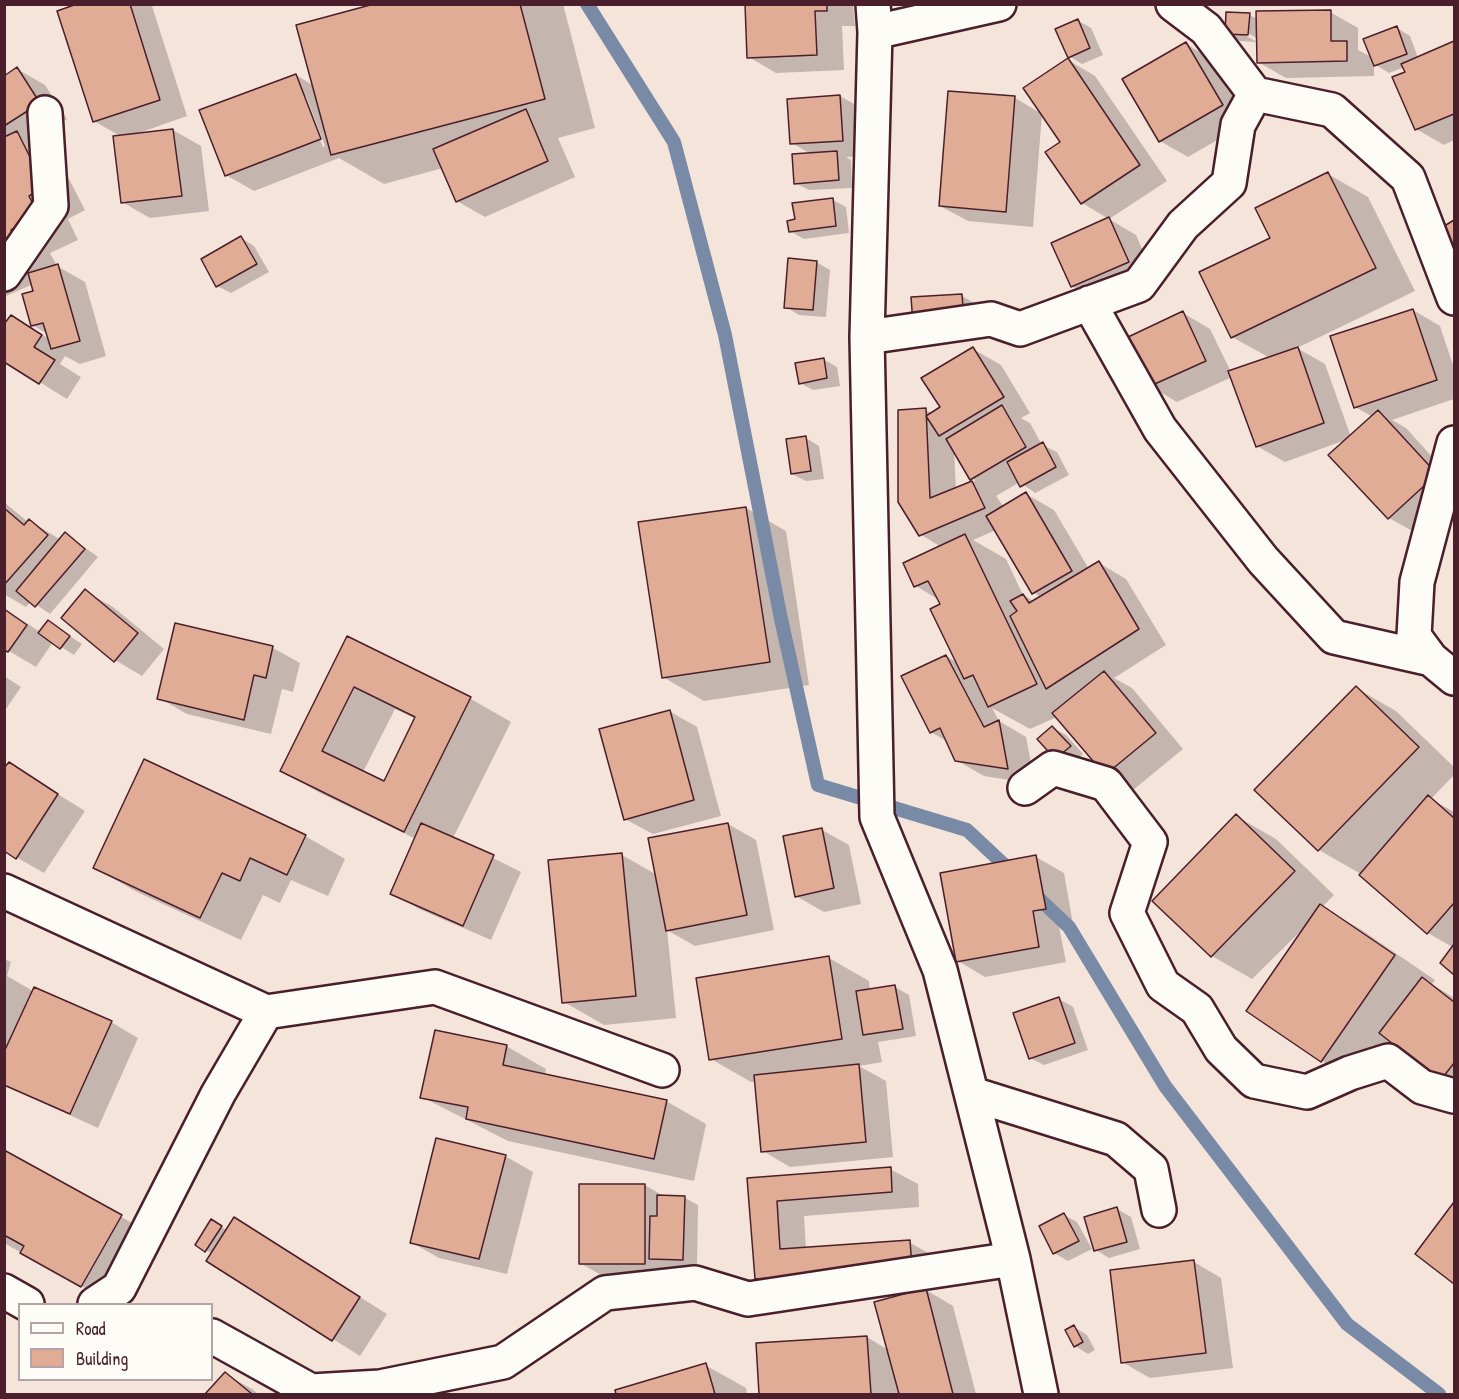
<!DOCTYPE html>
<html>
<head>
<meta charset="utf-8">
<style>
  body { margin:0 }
  #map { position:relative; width:1459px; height:1399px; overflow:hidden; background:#f5e4da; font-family:"Patrick Hand",sans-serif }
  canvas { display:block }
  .frame { position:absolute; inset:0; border:6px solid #4a1f2b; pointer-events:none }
  .legend { position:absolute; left:18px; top:1303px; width:195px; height:78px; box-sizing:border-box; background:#fdfcf7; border:2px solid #b5a4a5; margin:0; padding:8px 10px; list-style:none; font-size:18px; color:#4a1f2b }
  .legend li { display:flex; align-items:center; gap:12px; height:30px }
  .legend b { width:30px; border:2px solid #b5a4a5 }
</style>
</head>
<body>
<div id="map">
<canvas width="1459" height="1399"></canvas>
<div class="frame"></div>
<ul class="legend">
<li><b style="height:8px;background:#fdfcf7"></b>Road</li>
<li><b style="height:16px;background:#e1ac96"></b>Building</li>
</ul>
</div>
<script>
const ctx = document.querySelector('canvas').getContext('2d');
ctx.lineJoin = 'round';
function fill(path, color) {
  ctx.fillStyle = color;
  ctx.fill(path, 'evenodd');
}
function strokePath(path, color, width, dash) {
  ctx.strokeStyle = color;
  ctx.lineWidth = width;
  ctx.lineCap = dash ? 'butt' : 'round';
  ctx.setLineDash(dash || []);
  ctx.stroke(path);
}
const shadow = new Path2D(`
  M 81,4 L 152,6 L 187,116 L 130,136 L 173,130 L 201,146 L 209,211 L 150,218 L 122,202 L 122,137 L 94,121 Z
  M 380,4 L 563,4 L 595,128 L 558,138 L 575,177 L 485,217 L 457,201 L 443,168 L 384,184 L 339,158 L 254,191 L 226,175 L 296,75 L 314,86 ZM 303,96 L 306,96 L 325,146 L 323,147 Z
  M 747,4 L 853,4 L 855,26 L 842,26 L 844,70 L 776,73 L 749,57 Z
  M 1330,12 L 1358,28 L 1358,50 L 1373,58 L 1397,28 L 1410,36 L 1418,58 L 1454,43 L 1454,140 L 1444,145 L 1416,129 L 1405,67 L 1389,73 L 1374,64 L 1374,76 L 1286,78 L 1258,62 L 1258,39 L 1243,30 L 1241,33 L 1257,42 L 1240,41 L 1227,33 L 1249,15 L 1258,19 Z
  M 1077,20 L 1091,28 L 1103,55 L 1082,64 L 1069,56 Z
  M 1186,44 L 1213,60 L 1250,121 L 1188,157 L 1160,141 Z
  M 1068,60 L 1095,76 L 1167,181 L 1109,219 L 1136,235 L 1155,278 L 1099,302 L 1072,286 L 1109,219 L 1082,203 L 1062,143 Z
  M 17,69 L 45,85 L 67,119 L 32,141 L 57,156 L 85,210 L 68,219 L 78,240 L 50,253 L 57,266 L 85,282 L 106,356 L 80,364 L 65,356 L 60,364 L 81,377 L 67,399 L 4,360 L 33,329 L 49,339 L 48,334 L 34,326 L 33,328 L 24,295 L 35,292 L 33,284 L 4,297 L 4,78 Z
  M 840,96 L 868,112 L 870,156 L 846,157 L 851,160 L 852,188 L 809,190 L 795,183 L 811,154 L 792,143 L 789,100 Z
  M 1015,98 L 1042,114 L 1033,227 L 968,221 L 940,206 Z
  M 1328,174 L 1368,197 L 1415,291 L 1297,348 L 1325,364 L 1351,437 L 1373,417 L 1355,407 L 1413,310 L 1440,326 L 1454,368 L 1454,399 L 1392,420 L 1406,428 L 1454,481 L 1416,533 L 1389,518 L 1348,439 L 1285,462 L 1257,446 L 1232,377 L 1177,402 L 1150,386 L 1183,313 L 1210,329 L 1231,372 L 1270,358 L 1232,337 L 1272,238 Z
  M 833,200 L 846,207 L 849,233 L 804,239 L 790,231 L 796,221 Z
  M 241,238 L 254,246 L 269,272 L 231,293 L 217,286 Z
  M 816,262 L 830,270 L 826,317 L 799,315 L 786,307 Z
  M 962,296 L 976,304 L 977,328 L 914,323 Z
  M 973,349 L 1001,365 L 1030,413 L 1021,418 L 1030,423 L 1042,445 L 1057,452 L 1069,475 L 1035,493 L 1020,482 L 996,496 L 1004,507 L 1026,494 L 1054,510 L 1089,569 L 1099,563 L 1126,579 L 1166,645 L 1114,678 L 1132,688 L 1183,749 L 1133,790 L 1106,774 L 1057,717 L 1030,729 L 992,708 L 999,721 L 1026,737 L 1035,784 L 984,776 L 956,760 L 948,742 L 931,732 L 946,656 L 958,663 L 939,600 L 916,586 L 905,564 L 941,547 L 920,534 L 925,410 L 932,413 L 942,408 ZM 954,450 L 975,481 L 956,489 ZM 996,530 L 1033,592 L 1042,598 L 1035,602 L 1023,595 L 1006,559 L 973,540 Z
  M 823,359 L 837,367 L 840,386 L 813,390 L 800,383 Z
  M 806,438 L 819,446 L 824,479 L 806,481 L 792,474 Z
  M 4,502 L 28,522 L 30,521 L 61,540 L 66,534 L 98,557 L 50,614 L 31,601 L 26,607 L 4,594 Z
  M 746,508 L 786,531 L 809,685 L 704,701 L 663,677 Z
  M 85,591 L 113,607 L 164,649 L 142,676 L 115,660 Z
  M 4,608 L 40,632 L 48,622 L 82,644 L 74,655 L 53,642 L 36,667 L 4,648 Z
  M 176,625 L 273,648 L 300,663 L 293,692 L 282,689 L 271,734 L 187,714 L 159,698 Z
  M 348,638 L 471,699 L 511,722 L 453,838 L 521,872 L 491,940 L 419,909 L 392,893 L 416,839 L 322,794 L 282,771 ZM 395,709 L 416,719 L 385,783 L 363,772 Z
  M 4,676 L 21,687 L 4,712 Z
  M 1356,688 L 1396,711 L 1454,767 L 1454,775 L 1431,799 L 1454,812 L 1454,973 L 1442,963 L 1454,948 L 1428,933 L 1361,874 L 1319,850 L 1256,790 Z
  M 669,711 L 697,727 L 721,816 L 653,834 L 625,819 Z
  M 1053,728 L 1066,735 L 1083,754 L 1070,766 L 1039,740 Z
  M 9,764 L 85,811 L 44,873 L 16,857 Z
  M 1236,816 L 1276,839 L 1334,895 L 1322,907 L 1360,929 L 1435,980 L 1432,984 L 1454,998 L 1454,1088 L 1392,1042 L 1362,1084 L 1322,1061 L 1248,1011 L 1309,923 L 1252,979 L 1212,956 Z
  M 728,824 L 756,840 L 774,930 L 695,946 L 667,930 L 676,1018 L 604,1025 L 564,1002 L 622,855 L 657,875 Z
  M 822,830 L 849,845 L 861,904 L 824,912 L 796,896 Z
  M 305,836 L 345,859 L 328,896 L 291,880 L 280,903 L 263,895 L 241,940 L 135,891 L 95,868 Z
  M 1036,857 L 1064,873 L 1073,924 L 1059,926 L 1066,962 L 985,977 L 958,961 Z
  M 829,958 L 869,981 L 870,991 L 895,987 L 909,995 L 916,1036 L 878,1042 L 882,1062 L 859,1066 L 886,1081 L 893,1157 L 790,1167 L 763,1151 L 756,1082 L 751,1082 L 711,1059 Z
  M 4,959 L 11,962 L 7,976 L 33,991 L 111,1022 L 138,1038 L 98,1128 L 4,1085 Z
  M 1059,999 L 1073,1007 L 1088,1050 L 1044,1065 L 1030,1058 Z
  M 506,1046 L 546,1069 L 545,1075 L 666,1101 L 706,1124 L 694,1181 L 508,1141 L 422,1097 Z
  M 4,1152 L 161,1239 L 124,1304 L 114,1304 L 4,1243 Z
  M 505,1156 L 533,1172 L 507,1274 L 439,1258 L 411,1242 Z
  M 890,1169 L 918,1184 L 919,1207 L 804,1216 L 806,1249 L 909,1242 L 937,1258 L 784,1294 L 757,1278 L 749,1179 Z
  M 645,1185 L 665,1197 L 685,1198 L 698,1205 L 697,1267 L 672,1267 L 672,1279 L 608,1279 L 580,1263 Z
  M 1454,1205 L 1454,1282 L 1417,1254 Z
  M 1117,1209 L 1131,1217 L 1140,1249 L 1109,1258 L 1096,1250 Z
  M 1064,1215 L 1077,1222 L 1092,1249 L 1068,1261 L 1054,1253 Z
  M 235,1219 L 387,1314 L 360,1356 L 208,1260 L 212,1254 L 197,1244 L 211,1221 L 227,1230 Z
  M 1194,1262 L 1221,1278 L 1233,1368 L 1150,1378 L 1122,1362 Z
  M 926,1290 L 953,1306 L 976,1394 L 761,1394 L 757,1344 L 867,1337 L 888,1350 Z
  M 1074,1327 L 1087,1335 L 1095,1350 L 1088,1354 L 1075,1346 Z
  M 705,1365 L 746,1388 L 747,1394 L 618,1394 L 617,1391 Z
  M 225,1374 L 252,1389 L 258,1394 L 207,1394 Z`);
const stream = new Path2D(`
  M 587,4 L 674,142 L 725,335 L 781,619 L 818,785 L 967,830 L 1014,874
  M 1032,892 L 1069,927 L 1165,1086 L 1347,1324 L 1439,1394`);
const building = new Path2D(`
  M 77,4 L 130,4 L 160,100 L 93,122 L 57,11 Z
  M 374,4 L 520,4 L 545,99 L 331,155 L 296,25 Z
  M 745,4 L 827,4 L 827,11 L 815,11 L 817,55 L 747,58 Z
  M 1331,10 L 1331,41 L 1347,41 L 1347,61 L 1257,63 L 1256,11 Z
  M 1226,12 L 1250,13 L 1248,35 L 1225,34 Z
  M 1078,19 L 1090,48 L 1068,58 L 1055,29 Z
  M 1397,26 L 1407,54 L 1374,66 L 1363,39 Z
  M 1454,41 L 1454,114 L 1415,130 L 1392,77 L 1405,72 L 1401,64 Z
  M 1186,42 L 1223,105 L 1159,142 L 1122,79 Z
  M 1068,58 L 1140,165 L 1081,204 L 1045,152 L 1060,142 L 1023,88 Z
  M 17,67 L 40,103 L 4,126 L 4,76 Z
  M 296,74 L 321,139 L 225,176 L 199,110 Z
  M 948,91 L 1015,96 L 1006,212 L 939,206 Z
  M 840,95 L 843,141 L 790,144 L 787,99 Z
  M 526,109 L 548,161 L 456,202 L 433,149 Z
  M 173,129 L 182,196 L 121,203 L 113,136 Z
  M 17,131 L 45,187 L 29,196 L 39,216 L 11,230 L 20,248 L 4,255 L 4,137 Z
  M 837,151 L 839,180 L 794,184 L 792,154 Z
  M 1328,172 L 1376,268 L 1231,338 L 1199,272 L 1270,238 L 1255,208 Z
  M 833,198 L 836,226 L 789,232 L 787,221 L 795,219 L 792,203 Z
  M 1109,217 L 1129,262 L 1071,287 L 1051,243 Z
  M 1454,220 L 1454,249 L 1441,228 Z
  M 241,236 L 257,264 L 216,287 L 201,259 Z
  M 788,258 L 817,261 L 813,310 L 784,308 Z
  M 58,264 L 80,341 L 51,349 L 43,323 L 31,326 L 22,294 L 33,291 L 28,273 Z
  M 962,294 L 964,321 L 913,324 L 911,297 Z
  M 1413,309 L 1437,380 L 1354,408 L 1330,336 Z
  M 1183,311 L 1206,361 L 1148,387 L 1126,338 Z
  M 11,315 L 42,335 L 34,347 L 55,360 L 39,384 L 4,362 L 4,324 Z
  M 973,347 L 1004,397 L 939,436 L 926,416 L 940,407 L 921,378 Z
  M 1298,347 L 1324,423 L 1256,447 L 1228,371 Z
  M 824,358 L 827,378 L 799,384 L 795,363 Z
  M 1002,405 L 1026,447 L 970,480 L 946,439 Z
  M 926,408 L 930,498 L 972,481 L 985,508 L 919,536 L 898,502 L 898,410 Z
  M 1378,410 L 1437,474 L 1388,519 L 1328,455 Z
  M 806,436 L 811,471 L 791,474 L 786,439 Z
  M 1043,442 L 1056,467 L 1020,487 L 1007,462 Z
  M 1026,492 L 1072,571 L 1032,594 L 986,516 Z
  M 746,507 L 770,662 L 662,678 L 638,522 Z
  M 4,508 L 24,525 L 29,519 L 48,535 L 4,585 Z
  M 65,532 L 85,549 L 35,607 L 16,591 Z
  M 965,534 L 1037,684 L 988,707 L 973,675 L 964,679 L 930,609 L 940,604 L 928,581 L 914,587 L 903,563 Z
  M 1099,561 L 1139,629 L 1046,689 L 1010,616 L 1017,611 L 1010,601 L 1023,594 L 1029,603 Z
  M 85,589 L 138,633 L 114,662 L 61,618 Z
  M 4,609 L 27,625 L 8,652 L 4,650 Z
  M 48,620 L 70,636 L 60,649 L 38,633 Z
  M 175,623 L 273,646 L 266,678 L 254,675 L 244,720 L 157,699 Z
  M 347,636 L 471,697 L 404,832 L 280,771 ZM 354,687 L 415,717 L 384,781 L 322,751 Z
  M 946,655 L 984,727 L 999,720 L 1008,769 L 955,761 L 940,728 L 930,733 L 901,676 Z
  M 1104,671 L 1156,733 L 1105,775 L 1052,713 Z
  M 1356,686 L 1419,747 L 1318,851 L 1254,790 Z
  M 670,710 L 694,800 L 624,820 L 599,729 Z
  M 1052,726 L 1071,746 L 1055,759 L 1037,739 Z
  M 144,759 L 306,835 L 287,875 L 250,858 L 240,881 L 222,873 L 200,918 L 93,868 Z
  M 9,762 L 58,794 L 16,859 L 4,851 L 4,768 Z
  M 1428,795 L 1454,818 L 1454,903 L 1427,934 L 1359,875 Z
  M 1236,814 L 1295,871 L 1211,957 L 1152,901 Z
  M 421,823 L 494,855 L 463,926 L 390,894 Z
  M 728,823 L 747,915 L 666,931 L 648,838 Z
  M 822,828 L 834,888 L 795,897 L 783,836 Z
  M 622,853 L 636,996 L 562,1003 L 548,860 Z
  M 1036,855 L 1046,909 L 1033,911 L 1039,947 L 956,962 L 940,873 Z
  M 1320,904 L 1395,955 L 1321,1062 L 1246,1011 Z
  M 1454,944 L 1454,975 L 1440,963 Z
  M 829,956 L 842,1039 L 709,1060 L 696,978 Z
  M 1422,977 L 1454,1002 L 1454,1063 L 1440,1081 L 1379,1033 Z
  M 895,985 L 903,1029 L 863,1035 L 856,991 Z
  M 34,987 L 112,1021 L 70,1114 L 4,1085 L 4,1052 Z
  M 1059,997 L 1075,1043 L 1029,1059 L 1013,1013 Z
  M 435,1030 L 507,1045 L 503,1065 L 667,1100 L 654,1159 L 466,1119 L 468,1107 L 420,1098 Z
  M 859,1064 L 866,1142 L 761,1152 L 754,1075 Z
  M 436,1138 L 506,1155 L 479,1259 L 410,1243 Z
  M 4,1150 L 122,1215 L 81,1287 L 20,1253 L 24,1246 L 4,1235 Z
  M 891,1167 L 892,1192 L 777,1201 L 780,1249 L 910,1240 L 912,1268 L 755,1279 L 747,1178 Z
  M 579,1184 L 645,1184 L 645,1264 L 579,1264 Z
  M 657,1195 L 685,1196 L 683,1260 L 649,1259 L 650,1216 L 657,1216 Z
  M 1454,1202 L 1454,1284 L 1415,1254 Z
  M 1117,1207 L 1127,1242 L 1094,1251 L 1084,1217 Z
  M 1064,1213 L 1079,1241 L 1053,1254 L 1039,1226 Z
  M 234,1217 L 360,1297 L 332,1341 L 206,1261 Z
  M 211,1219 L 222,1226 L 205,1252 L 195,1245 Z
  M 1194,1260 L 1206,1353 L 1121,1363 L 1110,1270 Z
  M 926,1288 L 953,1394 L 899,1394 L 874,1302 Z
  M 1074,1325 L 1083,1342 L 1074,1347 L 1065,1330 Z
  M 867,1336 L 871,1394 L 759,1394 L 756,1343 Z
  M 706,1363 L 715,1394 L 616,1394 L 615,1390 Z
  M 225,1372 L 252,1394 L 205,1394 Z`);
const minor = new Path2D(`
  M 873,4 L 875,32 L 867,337 L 877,817 L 940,970 L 1013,1259 L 1041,1394
  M 1173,4 L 1206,29 L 1255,94 L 1332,110 L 1408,178 L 1454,298
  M 875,32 L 999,4
  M 4,274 L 51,206 L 45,113
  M 1089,303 L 1160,429 L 1263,560 L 1334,637 L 1431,659
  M 867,337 L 991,319 L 1020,329 L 1139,285 L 1183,225 L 1229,183 L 1238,125 L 1255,94
  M 1454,443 L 1417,582 L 1414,636 L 1431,659 L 1454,678
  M 1025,788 L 1053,768 L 1106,784 L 1150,842 L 1127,913 L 1163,985 L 1197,1009 L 1221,1049 L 1254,1081 L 1307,1092 L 1350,1073 L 1388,1061 L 1422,1087 L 1454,1096
  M 4,891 L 266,1012 L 435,987 L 662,1070
  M 972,1094 L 1116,1139 L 1151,1169 L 1159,1210
  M 4,1291 L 27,1304
  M 95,1304 L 119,1288 L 218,1094 L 266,1012
  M 212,1336 L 311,1391 L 380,1387 L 503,1362 L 605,1293 L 695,1283 L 748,1299 L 1013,1259`);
fill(shadow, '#0003');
strokePath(stream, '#798aa6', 14);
fill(building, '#e1ac96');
strokePath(building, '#4a1f2b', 1.5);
strokePath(minor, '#4a1f2b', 38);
strokePath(minor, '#fdfcf7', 33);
</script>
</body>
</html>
